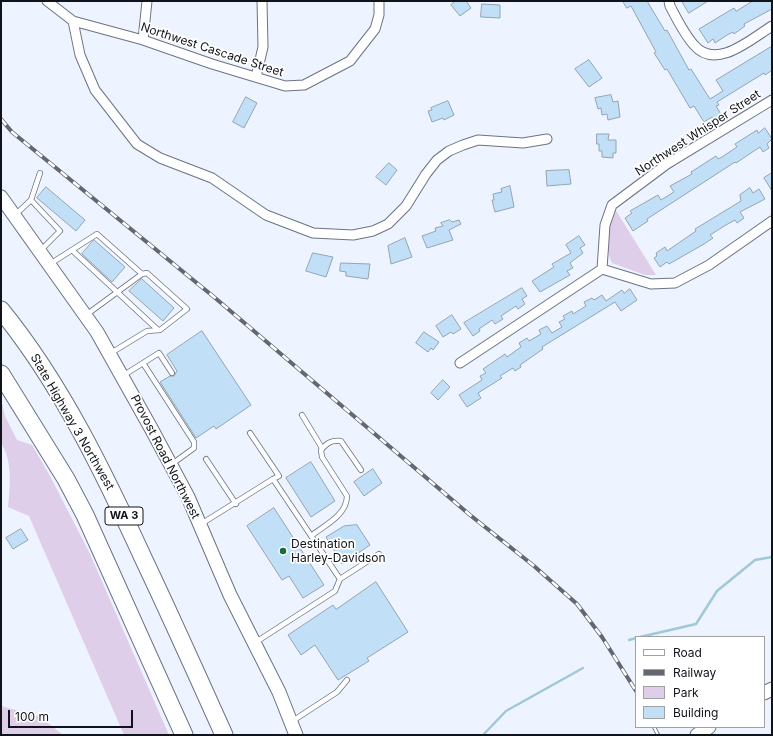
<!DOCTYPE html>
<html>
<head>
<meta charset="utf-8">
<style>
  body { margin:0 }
  #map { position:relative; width:773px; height:736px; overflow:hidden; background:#edf3ff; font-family:Inter,sans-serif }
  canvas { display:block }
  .frame { position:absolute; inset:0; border:2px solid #10131a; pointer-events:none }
  .legend { position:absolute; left:635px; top:636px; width:130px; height:92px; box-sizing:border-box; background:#fff; border:1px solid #9fa1a3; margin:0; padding:5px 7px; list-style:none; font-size:12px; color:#10131a }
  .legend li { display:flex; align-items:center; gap:8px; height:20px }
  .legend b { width:20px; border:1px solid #9fa1a3 }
  .scale { position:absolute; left:8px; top:710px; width:125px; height:18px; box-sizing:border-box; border:2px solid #10131a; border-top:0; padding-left:5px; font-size:12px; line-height:14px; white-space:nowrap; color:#10131a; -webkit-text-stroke:3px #fff; paint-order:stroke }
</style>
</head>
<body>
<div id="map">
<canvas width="773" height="736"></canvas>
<div class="frame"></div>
<ul class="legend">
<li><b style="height:5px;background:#fff"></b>Road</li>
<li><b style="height:5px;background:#636770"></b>Railway</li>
<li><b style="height:11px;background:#decee9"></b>Park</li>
<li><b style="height:11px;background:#c1dff7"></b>Building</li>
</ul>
<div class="scale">100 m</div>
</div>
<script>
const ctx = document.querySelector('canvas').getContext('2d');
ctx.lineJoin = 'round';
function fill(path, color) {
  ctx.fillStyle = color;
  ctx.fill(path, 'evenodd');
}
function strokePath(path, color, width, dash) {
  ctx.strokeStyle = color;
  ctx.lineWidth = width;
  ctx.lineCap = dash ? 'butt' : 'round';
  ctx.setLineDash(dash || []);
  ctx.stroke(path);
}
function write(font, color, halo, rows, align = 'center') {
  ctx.font = font + ' Inter,sans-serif';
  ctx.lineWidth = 3.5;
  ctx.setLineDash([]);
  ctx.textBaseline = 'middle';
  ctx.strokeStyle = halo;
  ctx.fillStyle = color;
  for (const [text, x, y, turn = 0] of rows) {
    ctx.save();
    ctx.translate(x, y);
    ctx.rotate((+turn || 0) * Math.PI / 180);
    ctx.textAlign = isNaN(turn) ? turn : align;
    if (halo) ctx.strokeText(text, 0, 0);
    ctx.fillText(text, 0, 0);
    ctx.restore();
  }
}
const green = new Path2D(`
  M 615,209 L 656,275 L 645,275 L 612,263 C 603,245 609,227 615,209 Z
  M 1,399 L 5,416 L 17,440 L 32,445 L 50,476 L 90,554 L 169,735 L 124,735 L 29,516 L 8,507 C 10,487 13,461 1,443 Z
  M 1,706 L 39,716 L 63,735 L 1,735 Z`);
const stream = new Path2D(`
  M 640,637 L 696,624 L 717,591 L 755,560 L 772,557
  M 629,640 L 636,638
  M 483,735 L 506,711 L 583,668`);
const building = new Path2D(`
  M 456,1 L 466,1 L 471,8 L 460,16 L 451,5 Z
  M 623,1 L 647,1 L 665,31 L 667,30 L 689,70 L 691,69 L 710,99 L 723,91 L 716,80 L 772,46 L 772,70 L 765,75 L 764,73 L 717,102 L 719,105 L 716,106 L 722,116 L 714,121 L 712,117 L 704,122 L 694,106 L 690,108 L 667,69 L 665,70 L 654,53 L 656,52 L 631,6 L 627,8 Z
  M 682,1 L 708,1 L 689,13 Z
  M 753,1 L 772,1 L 772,9 L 744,24 L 745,26 L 734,34 L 733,32 L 727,35 L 715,43 L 713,39 L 708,43 L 699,29 L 734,8 L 736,11 Z
  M 482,4 L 500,5 L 500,18 L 481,17 Z
  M 589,60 L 602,78 L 589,87 L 575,69 Z
  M 611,95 L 613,102 L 618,101 L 620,117 L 608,120 L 607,114 L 602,115 L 601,108 L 598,109 L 595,98 Z
  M 246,97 L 257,103 L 244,128 L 233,122 Z
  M 448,101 L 454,115 L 444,120 L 443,118 L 432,122 L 428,111 L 432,110 L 431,108 Z
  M 765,128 L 772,139 L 767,144 L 769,148 L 763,152 L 760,147 L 736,163 L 735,162 L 647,219 L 648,221 L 633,231 L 625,218 L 632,213 L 630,211 L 658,195 L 661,200 L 674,192 L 670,186 L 692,174 L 691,172 L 716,156 L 718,159 L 722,157 L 737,147 L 735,144 L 757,130 L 758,133 Z
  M 597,134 L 609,134 L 608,140 L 616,140 L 616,153 L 613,153 L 613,158 L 602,157 L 602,151 L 599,151 L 599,144 L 597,144 Z
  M 389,163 L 397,170 L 386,185 L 376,177 Z
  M 569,170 L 571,184 L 547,186 L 546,171 Z
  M 772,173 L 772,191 L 764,178 Z
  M 510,186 L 514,207 L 495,212 L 492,200 L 494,200 L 493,194 L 502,192 L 501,189 Z
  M 46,187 L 85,220 L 76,231 L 37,198 Z
  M 750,188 L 753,193 L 759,189 L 765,199 L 740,212 L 744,218 L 737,223 L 735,220 L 726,225 L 710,235 L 713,238 L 704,244 L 669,264 L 667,262 L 660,267 L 654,258 L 657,256 L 656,253 L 665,247 L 667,251 L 696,231 L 695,229 L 741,201 L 740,195 Z
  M 450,220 L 452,222 L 459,220 L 461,224 L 449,230 L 453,240 L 427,248 L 422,236 L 436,231 L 435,228 L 443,226 L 441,223 Z
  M 579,236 L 585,245 L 580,248 L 583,253 L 570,263 L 573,268 L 567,271 L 570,275 L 540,292 L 532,281 L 554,267 L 552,264 L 571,253 L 566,245 Z
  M 405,238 L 412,257 L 391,264 L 388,246 Z
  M 94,240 L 125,267 L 112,282 L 82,254 Z
  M 313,253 L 333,257 L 326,277 L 306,271 Z
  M 341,263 L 370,264 L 368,279 L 346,276 L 346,272 L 340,271 Z
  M 142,279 L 174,308 L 163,321 L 129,291 Z
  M 522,288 L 527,296 L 522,299 L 525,304 L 518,309 L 516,306 L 501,316 L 503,319 L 495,324 L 492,320 L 479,329 L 480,331 L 473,336 L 464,323 Z
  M 630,289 L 637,300 L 621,311 L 615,302 L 542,347 L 543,349 L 520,365 L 521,367 L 515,371 L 513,368 L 500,376 L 502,378 L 478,393 L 481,398 L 467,407 L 459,395 L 482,380 L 480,376 L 486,373 L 483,369 L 505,354 L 507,357 L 521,347 L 519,343 L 527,338 L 529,341 L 541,334 L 539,330 L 547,326 L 552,333 L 562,327 L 559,322 L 565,319 L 563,316 L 572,311 L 573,314 L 586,306 L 584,302 L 592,298 L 594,300 L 602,295 L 606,301 L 622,290 L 624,293 Z
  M 452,315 L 461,329 L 453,334 L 451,332 L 443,337 L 436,326 Z
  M 202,331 L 251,405 L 216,429 L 214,426 L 196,438 L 160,382 L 170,376 L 174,376 L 177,371 L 167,355 Z
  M 424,332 L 439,342 L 433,350 L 431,348 L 428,352 L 416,343 Z
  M 443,380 L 450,387 L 438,400 L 431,393 Z
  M 311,462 L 335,501 L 311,517 L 286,478 Z
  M 373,469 L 382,483 L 364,496 L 354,482 Z
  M 274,508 L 324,585 L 303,598 L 289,576 L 282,580 L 247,526 Z
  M 357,525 L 370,545 L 342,564 L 326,537 L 344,526 Z
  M 21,529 L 28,540 L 13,549 L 6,538 Z
  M 376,582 L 408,632 L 367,658 L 369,661 L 338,680 L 315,645 L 301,655 L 288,635 L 333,605 L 336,609 Z`);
const lane = new Path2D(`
  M 31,200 L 60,231 L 41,250
  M 15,215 L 31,200 L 40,173
  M 73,251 L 158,330
  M 50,264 L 97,234 L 142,274 L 86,315
  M 111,353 L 147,331 L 160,330 L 187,309 L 147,273 L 142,274
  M 143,363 L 194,442 L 194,448 L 172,464
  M 124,375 L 159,353 L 172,373
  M 302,415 L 322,448
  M 250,433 L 279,476 L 273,479
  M 206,459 L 236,504
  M 201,524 L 273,479 L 340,579
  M 311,536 C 325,525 347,515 347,496 L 322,457 L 321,450 C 327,443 331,440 341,441 L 361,470
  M 256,642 L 335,591 L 340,579 L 379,554
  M 291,722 L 337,692 L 347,680`);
const street = new Path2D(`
  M 47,1 L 73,21 L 143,40 L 212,64 L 285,86 L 304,85 L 350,61 L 375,29 L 379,15 L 379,1
  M 669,1 L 670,6 C 677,19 684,34 694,45 C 716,71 751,39 772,26
  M 73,21 L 80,55 L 95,90 L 137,144 L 160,158 L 212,178 L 266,215 L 313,233 L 353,235 L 373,231 L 388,224 L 406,206 L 426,174 L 437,160 L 449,151 L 463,145 L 478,140 L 523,143 L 547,139
  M 143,40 L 147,1
  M 256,77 L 263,47 L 262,1
  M 602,269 L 605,225 L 612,205 L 667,164 L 772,100
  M 460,363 L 602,269 L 651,284 L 675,283 L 709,265 L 772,221`);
const secondary = new Path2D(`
  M 1,197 L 97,332 L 152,430 L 188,497 L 230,595 L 279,692 L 296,735
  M 764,693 L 772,689
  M 697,735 L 709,727`);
const highway = new Path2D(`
  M 1,310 C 62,385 105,475 145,562 C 172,619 198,677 224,735
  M 1,374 L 66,479 L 85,515 L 184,735`);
const rail = new Path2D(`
  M 1,119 L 12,132 L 214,297 L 470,515 L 534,566 L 577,604 L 602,637 L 636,691
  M 654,727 L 658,735`);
const markers = [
  [283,551,4,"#186b3d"]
];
const shields = [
  [124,516,38]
];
const shieldNames = [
  ["WA 3",124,516]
];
const streetNames = [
  ["Northwest Cascade Street",212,50,18],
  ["Northwest Whisper Street",698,133,-33],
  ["State Highway 3 Northwest",72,422,60],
  ["Provost Road Northwest",165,457,63]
];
const poiNames = [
  ["Destination",291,544],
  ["Harley-Davidson",291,558]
];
fill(green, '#decee9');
strokePath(stream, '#a1c8d6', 2.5);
fill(building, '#c1dff7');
strokePath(building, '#93a4b3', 1);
strokePath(lane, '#6b7384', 6);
strokePath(street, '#6b7384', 11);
strokePath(secondary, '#6b7384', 15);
strokePath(highway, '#6b7384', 19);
strokePath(lane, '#fff', 4.5);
strokePath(street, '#fff', 9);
strokePath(secondary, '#fff', 13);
strokePath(highway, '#fff', 17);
strokePath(rail, '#636770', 4);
strokePath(rail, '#fff', 2.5, [8]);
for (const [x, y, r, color] of markers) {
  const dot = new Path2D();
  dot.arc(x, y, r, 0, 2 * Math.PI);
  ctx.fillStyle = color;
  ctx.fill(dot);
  strokePath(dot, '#fff', 1.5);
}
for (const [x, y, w] of shields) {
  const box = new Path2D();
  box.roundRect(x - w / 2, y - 9, w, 18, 3);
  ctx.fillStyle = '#fff';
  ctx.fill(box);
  strokePath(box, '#10131a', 1);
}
write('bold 11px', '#10131a', null, shieldNames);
write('12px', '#10131a', '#fff', streetNames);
write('12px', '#10131a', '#fff', poiNames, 'left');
</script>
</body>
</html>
